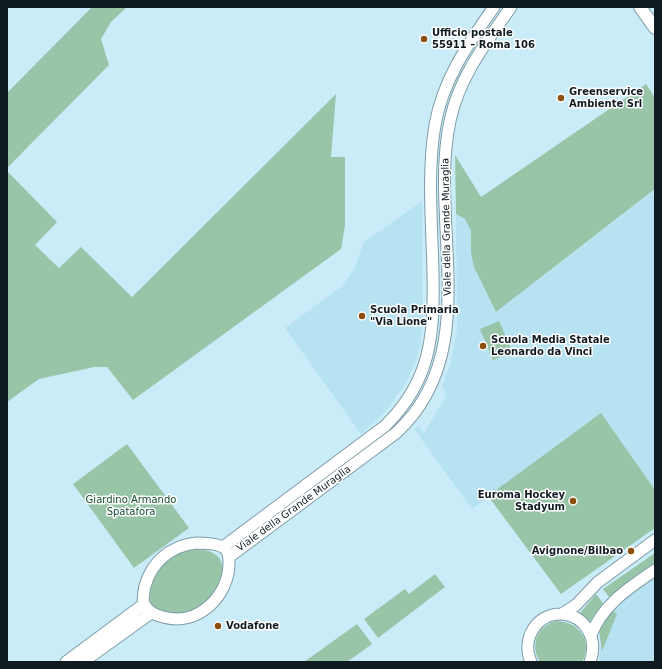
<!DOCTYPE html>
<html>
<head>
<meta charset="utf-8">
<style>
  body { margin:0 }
  #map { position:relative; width:662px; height:669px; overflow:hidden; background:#caecf8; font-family:"DejaVu Sans",sans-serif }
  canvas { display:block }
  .frame { position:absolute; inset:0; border:8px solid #0f1b20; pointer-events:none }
</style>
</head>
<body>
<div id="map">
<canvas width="662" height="669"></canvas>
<div class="frame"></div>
</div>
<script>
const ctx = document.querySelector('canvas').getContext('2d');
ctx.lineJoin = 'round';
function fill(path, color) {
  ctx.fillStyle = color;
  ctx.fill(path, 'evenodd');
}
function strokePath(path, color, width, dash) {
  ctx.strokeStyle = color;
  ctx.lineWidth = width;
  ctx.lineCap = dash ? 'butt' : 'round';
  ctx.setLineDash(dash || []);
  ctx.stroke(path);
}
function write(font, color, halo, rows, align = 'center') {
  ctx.font = font + ' "DejaVu Sans",sans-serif';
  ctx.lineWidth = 3;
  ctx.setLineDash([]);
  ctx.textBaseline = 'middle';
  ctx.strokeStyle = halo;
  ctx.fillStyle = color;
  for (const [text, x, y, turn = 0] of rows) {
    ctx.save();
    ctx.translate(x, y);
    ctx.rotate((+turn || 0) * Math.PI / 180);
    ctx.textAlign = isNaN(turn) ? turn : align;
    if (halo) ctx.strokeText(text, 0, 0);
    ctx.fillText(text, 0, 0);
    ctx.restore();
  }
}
const built = new Path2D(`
  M 655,190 L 655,490 L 601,414 L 472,509 L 414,429 L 419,426 L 424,433 L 445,398 L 446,394 L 442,386 L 451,362 L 457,330 L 456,214 L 465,219 L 471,231 L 471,253 L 474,267 L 496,312 Z
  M 422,201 L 423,321 L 420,346 L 416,361 L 406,383 L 386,411 L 361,434 L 285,328 L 342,286 L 355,268 L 363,243 Z
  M 655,578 L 655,662 L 599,662 L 601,644 L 599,632 L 600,626 L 615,607 Z`);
const green = new Path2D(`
  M 92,7 L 127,7 L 111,22 L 101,39 L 109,65 L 7,168 L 7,93 Z
  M 646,84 L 655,98 L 655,189 L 496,312 L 474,267 L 471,253 L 471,231 L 465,219 L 456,214 L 455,155 L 481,197 Z
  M 336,94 L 331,157 L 345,157 L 345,225 L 341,249 L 133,400 L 107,367 L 94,367 L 39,379 L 7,402 L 7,171 L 57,222 L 35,245 L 59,268 L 81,247 L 132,297 Z
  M 499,321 L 513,353 L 493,360 L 480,329 Z
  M 601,413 L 655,490 L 655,528 L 561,594 L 488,496 Z
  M 127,444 L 189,528 L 134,568 L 73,484 Z
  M 194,549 C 241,549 222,596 194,610 C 188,613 180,613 173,614 C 169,614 166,613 162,612 C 138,603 153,573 166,561 C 175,555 184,551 194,549 Z
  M 655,553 L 655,563 L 609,597 L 603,589 Z
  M 435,574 L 445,587 L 378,638 L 364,619 L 405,589 L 409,594 Z
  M 596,594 L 603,603 L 590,621 L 580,613 Z
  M 612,610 L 617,614 L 602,651 L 599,630 Z
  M 556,621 C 578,621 594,641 582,662 L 540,662 C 530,645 536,627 556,621 Z
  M 357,624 L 372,644 L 347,662 L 304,662 Z`);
const tertiary = new Path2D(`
  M 196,543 C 204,543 215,543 223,547 C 229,551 229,557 229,563 C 229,596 198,627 163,617 C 155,615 148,612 144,604 C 142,599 144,591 145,586 C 152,561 171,546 196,543 Z
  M 223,547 L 385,426 C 432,380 434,334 433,273 C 432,225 427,172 435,125 C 443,79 468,44 494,7
  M 229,557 L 396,433 C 485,352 428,223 450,121 C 459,77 486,43 511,7
  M 562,614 L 576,605 L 598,582 L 655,540
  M 591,635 C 603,604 629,588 655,570
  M 66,662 L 144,604
  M 83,662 L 151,613
  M 531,662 C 521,640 536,613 562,614 C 587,616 598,641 590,662`);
const secondary = new Path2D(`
  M 640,7 L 655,28`);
const markers = [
  [424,39,4,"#8c500e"],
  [561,98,4,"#8c500e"],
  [362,316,4,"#8c500e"],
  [483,346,4,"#8c500e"],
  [573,501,4,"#8c500e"],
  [631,551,4,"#8c500e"],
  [218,626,4,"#8c500e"]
];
const poiNames = [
  ["Ufficio postale",432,33],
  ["55911 – Roma 106",432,45],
  ["Greenservice",569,92],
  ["Ambiente Srl",569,104],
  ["Scuola Primaria",370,310],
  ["\"Via Lione\"",370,322],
  ["Scuola Media Statale",491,340],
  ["Leonardo da Vinci",491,352],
  ["Euroma Hockey",565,495,"right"],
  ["Stadyum",565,507,"right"],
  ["Avignone/Bilbao",623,551,"right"],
  ["Vodafone",226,626]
];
const streetNames = [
  ["Viale della Grande Muraglia",447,227,-91],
  ["Viale della Grande Muraglia",294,509,-36]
];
const parkNames = [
  ["Giardino Armando",131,500],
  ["Spatafora",131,512]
];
fill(built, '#b7e2f1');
fill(green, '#98c4a8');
strokePath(tertiary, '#7c9ca7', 13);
strokePath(secondary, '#7c9ca7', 14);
strokePath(tertiary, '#fff', 11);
strokePath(secondary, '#fff', 12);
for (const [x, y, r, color] of markers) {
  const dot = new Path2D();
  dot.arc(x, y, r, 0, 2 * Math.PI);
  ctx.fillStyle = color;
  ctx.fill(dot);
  strokePath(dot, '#fff', 1.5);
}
write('bold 10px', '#0f1b20', '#fff', poiNames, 'left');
write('10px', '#0f1b20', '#fff', streetNames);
write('10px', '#104a2d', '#fff', parkNames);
</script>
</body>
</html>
